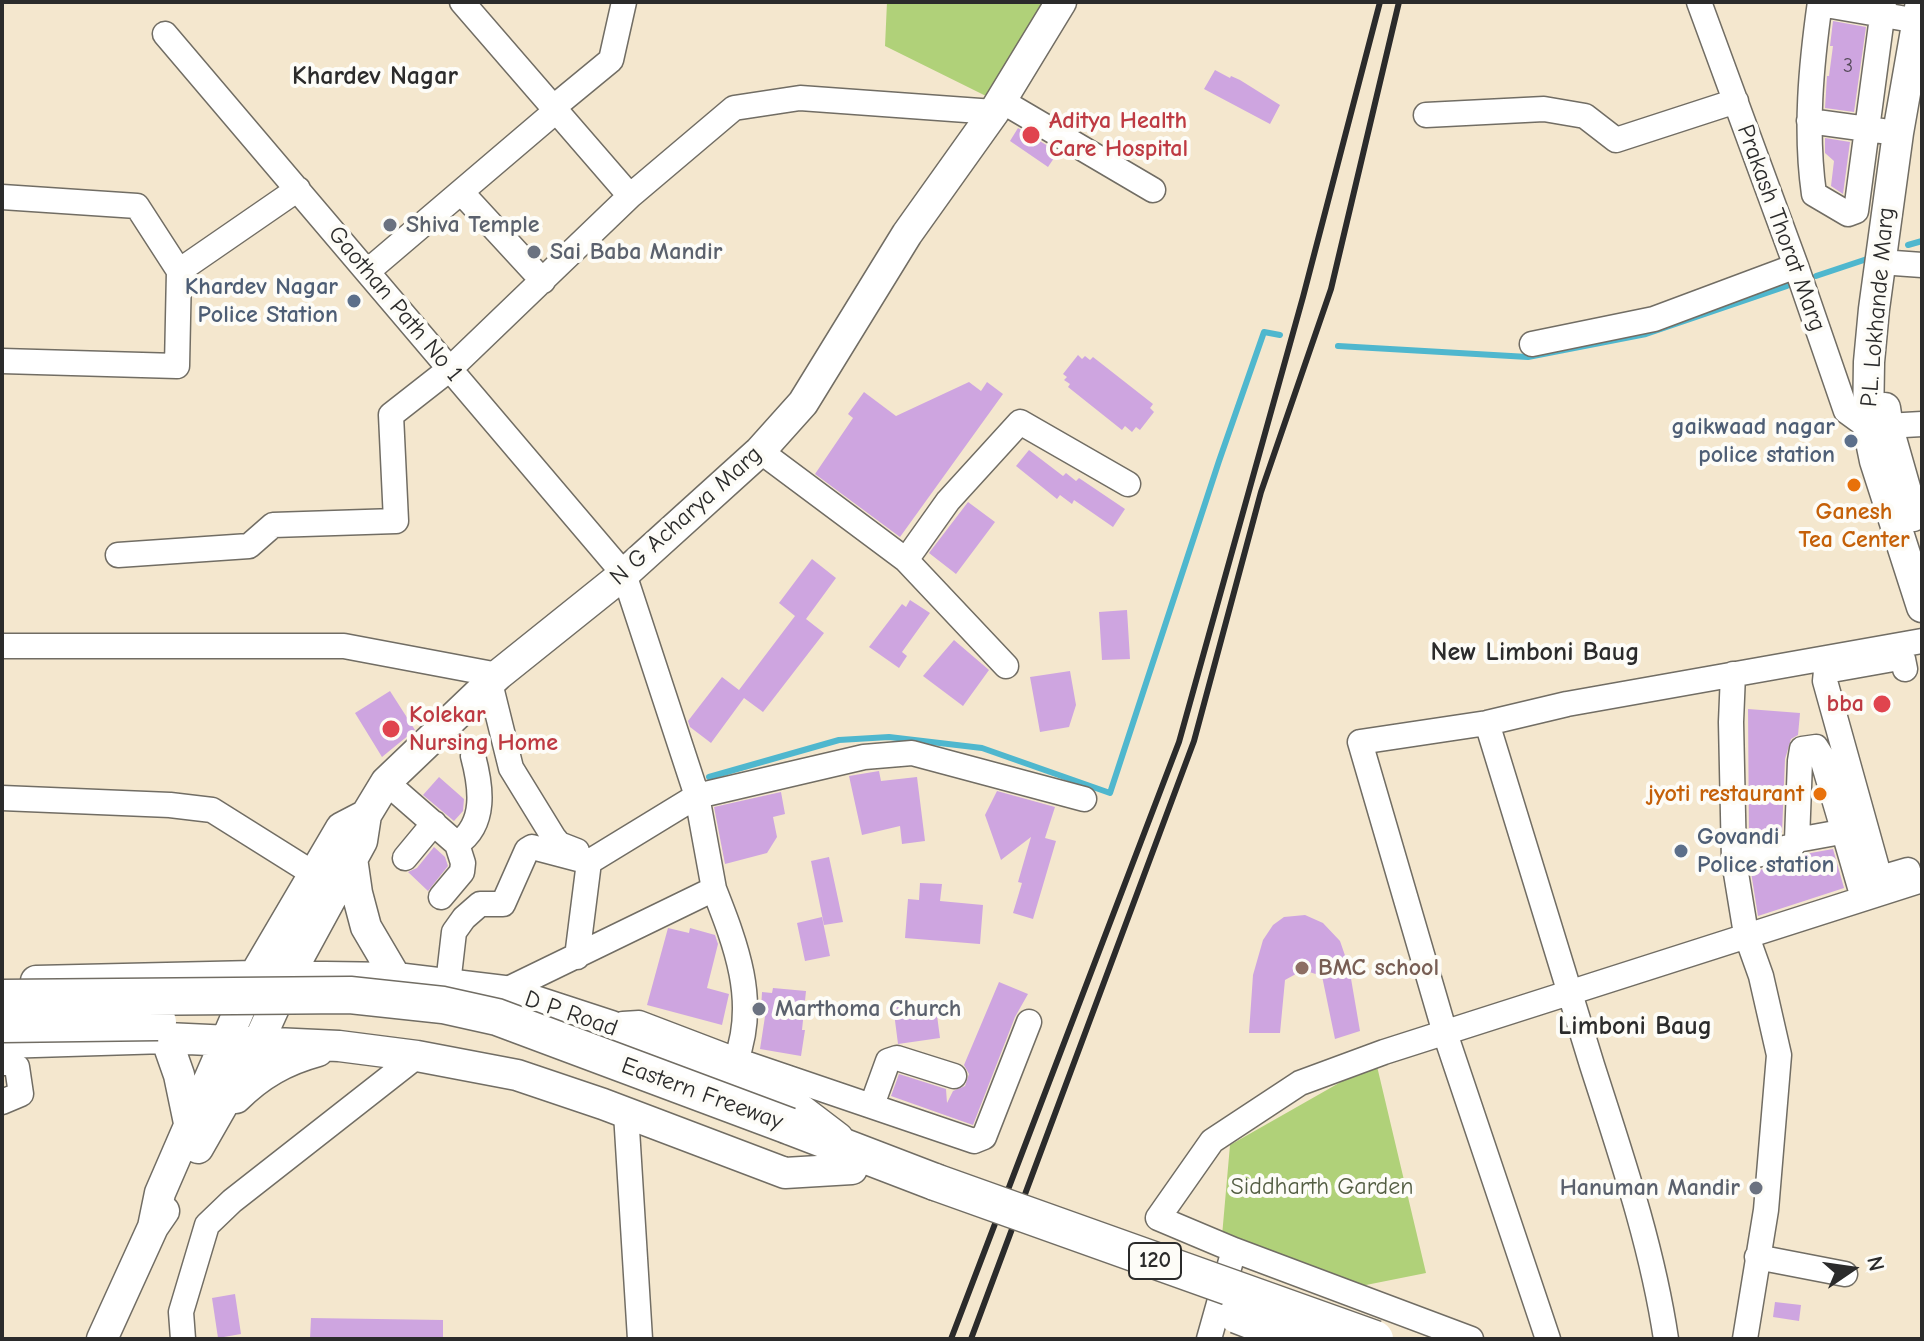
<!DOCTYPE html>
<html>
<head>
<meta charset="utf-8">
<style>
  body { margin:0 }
  #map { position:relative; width:1924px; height:1341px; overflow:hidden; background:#f4e7ce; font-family:"Comic Neue",sans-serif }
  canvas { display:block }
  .frame { position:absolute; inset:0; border:4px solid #2b2b2b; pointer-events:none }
  .north { position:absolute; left:1812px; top:1229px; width:80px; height:80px; -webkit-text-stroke:6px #fdfcf7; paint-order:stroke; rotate:77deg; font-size:22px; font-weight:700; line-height:32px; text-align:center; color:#2b2b2b }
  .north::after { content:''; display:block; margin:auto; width:28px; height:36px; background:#2b2b2b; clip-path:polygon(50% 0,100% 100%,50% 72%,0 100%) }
</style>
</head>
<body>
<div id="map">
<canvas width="1924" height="1341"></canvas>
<div class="frame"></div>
<div class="north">N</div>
</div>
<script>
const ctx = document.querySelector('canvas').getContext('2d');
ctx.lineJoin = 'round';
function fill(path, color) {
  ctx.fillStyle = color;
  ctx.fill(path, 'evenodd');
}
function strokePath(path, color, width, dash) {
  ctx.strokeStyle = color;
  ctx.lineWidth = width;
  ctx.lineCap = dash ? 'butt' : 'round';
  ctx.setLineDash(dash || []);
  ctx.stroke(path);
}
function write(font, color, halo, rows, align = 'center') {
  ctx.font = font + ' "Comic Neue",sans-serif';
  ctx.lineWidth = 8;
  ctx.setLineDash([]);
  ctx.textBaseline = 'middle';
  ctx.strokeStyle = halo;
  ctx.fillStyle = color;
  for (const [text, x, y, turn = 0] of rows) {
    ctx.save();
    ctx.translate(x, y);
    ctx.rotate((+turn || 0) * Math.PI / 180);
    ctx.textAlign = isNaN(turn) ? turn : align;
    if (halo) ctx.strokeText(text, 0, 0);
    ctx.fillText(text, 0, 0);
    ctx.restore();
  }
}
const green = new Path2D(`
  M 887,2 L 1046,2 L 986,96 L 885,46 Z
  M 1376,1062 L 1426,1273 L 1356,1287 L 1222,1236 L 1230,1145 Z`);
const stream = new Path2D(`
  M 1908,245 L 1922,241
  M 1816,276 L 1873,257
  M 1338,346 L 1528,357 L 1646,334 L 1787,286
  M 709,777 L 839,740 L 889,737 L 982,748 L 1110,793 L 1219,461 L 1264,332 L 1280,335`);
const building = new Path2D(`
  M 1833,21 L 1866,27 L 1854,112 L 1825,108 L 1827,76 L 1829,76 L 1833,46 L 1830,46 Z
  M 1215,70 L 1230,78 L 1231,76 L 1240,80 L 1280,105 L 1270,124 L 1204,89 Z
  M 1018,128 L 1058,152 L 1048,167 L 1010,141 Z
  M 1825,138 L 1850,142 L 1843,194 L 1831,186 L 1834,161 L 1825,153 Z
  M 1078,355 L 1082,359 L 1085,356 L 1090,360 L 1093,357 L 1153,404 L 1150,408 L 1154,412 L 1140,430 L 1136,427 L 1132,432 L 1125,426 L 1122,430 L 1068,387 L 1070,384 L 1064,380 L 1067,377 L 1063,374 Z
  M 969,382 L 981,391 L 987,382 L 1003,394 L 900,537 L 815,474 L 853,418 L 848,414 L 864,392 L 896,416 Z
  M 1029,450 L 1063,476 L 1066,473 L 1076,481 L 1079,478 L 1125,509 L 1113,527 L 1074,500 L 1072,504 L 1060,495 L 1057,499 L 1016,466 Z
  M 968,502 L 995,522 L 956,574 L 929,553 Z
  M 812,559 L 836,578 L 806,619 L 824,633 L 763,712 L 744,698 L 711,743 L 690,727 L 688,721 L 722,677 L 739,690 L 795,616 L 779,603 Z
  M 910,600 L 930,613 L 902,652 L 907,656 L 899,668 L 869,647 L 902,604 L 906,607 Z
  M 1127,610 L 1130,659 L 1102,660 L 1099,612 Z
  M 954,640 L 989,670 L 963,706 L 923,676 Z
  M 1070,671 L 1076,705 L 1069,727 L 1040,732 L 1030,677 Z
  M 390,691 L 415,730 L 382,757 L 355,713 Z
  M 1748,709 L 1800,713 L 1798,735 L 1791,739 L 1785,759 L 1782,833 L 1749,842 Z
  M 879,771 L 881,781 L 917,777 L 925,841 L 902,844 L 900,826 L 862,835 L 849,776 Z
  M 439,777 L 464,799 L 463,811 L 454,821 L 423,795 Z
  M 997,791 L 1055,807 L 1045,838 L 1056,841 L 1033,919 L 1013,913 L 1022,883 L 1018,882 L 1031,837 L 1001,860 L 985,815 Z
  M 781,792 L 785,814 L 773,817 L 777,837 L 767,853 L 725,864 L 714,807 Z
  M 434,847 L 445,857 L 448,866 L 428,891 L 408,872 L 417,868 Z
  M 1833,849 L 1844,888 L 1758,916 L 1751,872 L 1796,861 L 1805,854 Z
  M 829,857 L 843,922 L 824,925 L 811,861 Z
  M 920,883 L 942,884 L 940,901 L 983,905 L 980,944 L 905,938 L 908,899 L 919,900 Z
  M 1305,915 L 1323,923 L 1340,941 L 1349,967 L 1360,1031 L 1335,1039 L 1322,976 L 1303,970 L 1285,980 L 1280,1033 L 1249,1033 L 1253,975 L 1263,940 L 1273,925 L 1284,917 Z
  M 822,917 L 830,956 L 805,961 L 797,923 Z
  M 668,928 L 689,933 L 690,928 L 715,935 L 718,944 L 707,988 L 729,994 L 722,1025 L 647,1005 Z
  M 999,982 L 1028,994 L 1015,1017 L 973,1125 L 891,1096 L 899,1074 L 946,1089 L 947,1103 L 953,1091 L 965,1086 L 969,1074 L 964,1065 Z
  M 773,988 L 806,991 L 802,1030 L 805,1030 L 801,1056 L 760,1049 L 766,1010 L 761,1010 L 762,992 L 772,993 Z
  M 935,1000 L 940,1038 L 898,1044 L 893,1005 Z
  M 235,1294 L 241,1334 L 218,1338 L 212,1298 Z
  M 1775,1302 L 1801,1305 L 1799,1321 L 1773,1317 Z
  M 311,1318 L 443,1320 L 443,1339 L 310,1339 Z`);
const minor = new Path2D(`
  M 462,2 L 630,196
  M 1699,2 L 1796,266 L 1846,411 L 1868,427 L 1922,424
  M 1820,2 C 1811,66 1805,131 1814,194 L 1848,214 L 1856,211 L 1884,2
  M 1820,4 L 1918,21
  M 165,34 L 624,574 L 697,796 L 714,889 L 504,991
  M 1000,100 L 1153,190
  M 1426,115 L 1544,109 L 1585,116 L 1616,140 L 1736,101
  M 1809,121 L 1882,131
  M 461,192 L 543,281
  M 2,197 L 137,206 L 179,271 L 177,366 L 2,361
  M 1880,262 L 1922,265
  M 179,271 L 298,189
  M 368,271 L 557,110 L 560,102 L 611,60 L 624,2
  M 1532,344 L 1654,319 L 1796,266
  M 760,451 L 906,560 L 1006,666
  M 118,555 L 249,546 L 273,525 L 396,521 L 391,415 L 451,368 L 630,196 L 734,108 L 800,98 L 994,112
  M 906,560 L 948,501 L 1020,422 L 1128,484
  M 2,646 L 344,646 L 498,675
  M 1905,669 L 1903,659 L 1899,658 L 1826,671 L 1825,681 L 1879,875 L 1884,877 L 1908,870
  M 1733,674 L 1731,722 L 1734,861 L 1746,934 L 1761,976 L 1779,1055 L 1766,1210 L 1745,1339
  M 490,683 L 511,768 L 554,838 L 559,844 L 577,851
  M 1487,723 C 1521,837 1556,951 1592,1065 C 1621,1155 1652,1245 1666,1339
  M 386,782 L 457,844 L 463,863 L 462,872 L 441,897
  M 2,798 L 170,805 L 212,810 L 314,874
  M 1797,840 L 1841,832 L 1845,836 L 1863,898
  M 457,844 C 487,824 481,786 473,756
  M 405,858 L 434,823
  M 1734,861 L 1792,846 L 1797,840 L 1800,761 L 1802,749 L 1816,747 L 1821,755 L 1845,836
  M 577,957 L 589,862
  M 448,984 L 454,932 L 464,918 L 480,904 L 503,904 L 527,850 L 532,847 L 589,862 L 697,796 L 864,757 L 912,753 L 1084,799
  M 623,1024 L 639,1023 L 736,1060 C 758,1001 736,945 714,889
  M 736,1060 L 974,1141 L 984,1137 L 1029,1022
  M 2,1063 L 11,1063 L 17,1067 L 21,1094 L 2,1102
  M 872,1105 L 888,1061 L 897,1058 L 954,1076
  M 626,1113 L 640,1339
  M 1234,1250 L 1471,1339
  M 1757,1257 L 1845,1274
  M 183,1339 L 181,1312 L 207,1225 L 232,1201 L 417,1056
  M 1209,1339 L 1234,1250 L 1158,1218 L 1212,1141 L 1300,1083 L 1384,1052 L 1922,880
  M 1548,1339 L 1445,1033 L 1360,742 L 1487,723 L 1567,704 L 1922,641`);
const major = new Path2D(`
  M 1921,2 L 1898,133 L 1874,309 L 1869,362 L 1868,427 L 1875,461 L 1922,607
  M 1885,408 L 1888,428 L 1913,516
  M 352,858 L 357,893 L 366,927 L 396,978
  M 36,981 L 254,976 L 396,978 L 504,991 L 611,1026 L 796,1106 L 838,1138
  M 166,1038 L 179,1075 L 189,1123
  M 2,1043 L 166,1038 L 339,1046 L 417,1056 L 517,1075 L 603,1104 L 785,1173 L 852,1169
  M 236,1098 C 260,1074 285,1060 318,1051
  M 198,1148 L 258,1043 L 288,977 L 362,841 L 366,815
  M 153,1227 L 160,1193 L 254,976 L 341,828 L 366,815 L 386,782 L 498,675 L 624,574 L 760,451 L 803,403 L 907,234 L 994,112 L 1061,2
  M 102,1339 L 153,1227 L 164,1211`);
const highway = new Path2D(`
  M 789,1126 L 935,1182`);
const rail = new Path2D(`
  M 951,1339 L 1179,742 L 1303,297 L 1380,2
  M 971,1339 L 1194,741 L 1261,492 L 1331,289 L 1399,2`);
const highwayBridge = new Path2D(`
  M 2,998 L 350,995 L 443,1005 L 497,1017 L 789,1126
  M 2,1024 L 158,1022
  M 935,1182 L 1375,1339
  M 1237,1315 L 1299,1339`);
const markers = [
  [1031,135,10,"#e0444e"],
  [390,225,8,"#6b7280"],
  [534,252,8,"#6b7280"],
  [354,301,8,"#5c6f8a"],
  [1851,441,8,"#5c6f8a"],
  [1854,485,8,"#e8710a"],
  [1882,704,10,"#e0444e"],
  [391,729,10,"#e0444e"],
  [1820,794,8,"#e8710a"],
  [1681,851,8,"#5c6f8a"],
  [1302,968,8,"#8d6e63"],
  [759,1009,8,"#6b7280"],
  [1756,1188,8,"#6b7280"]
];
const numberNames = [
  ["3",1848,66]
];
const shields = [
  [1155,1261,52]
];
const shieldNames = [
  ["120",1155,1261]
];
const healthNames = [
  ["Aditya Health",1049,121],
  ["Care Hospital",1049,149],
  ["bba",1864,704,"right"],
  ["Kolekar",409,715],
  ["Nursing Home",409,743]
];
const worshipNames = [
  ["Shiva Temple",406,225],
  ["Sai Baba Mandir",550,252],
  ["Marthoma Church",775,1009],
  ["Hanuman Mandir",1740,1188,"right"]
];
const streetNames = [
  ["Prakash Thorat Marg",1781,228,70],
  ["Gaothan Path No 1",395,304,50],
  ["P.L. Lokhande Marg",1878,307,-85],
  ["N G Acharya Marg",686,516,-42],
  ["D P Road",571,1014,19],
  ["Eastern Freeway",702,1094,20]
];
const serviceNames = [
  ["Khardev Nagar",338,287],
  ["Police Station",338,315],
  ["gaikwaad nagar",1835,427],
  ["police station",1835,455],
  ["Govandi",1697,837,"left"],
  ["Police station",1697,865,"left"]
];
const foodNames = [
  ["Ganesh",1854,512],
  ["Tea Center",1854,540],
  ["jyoti restaurant",1804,794,"right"]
];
const educationNames = [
  ["BMC school",1318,968]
];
const parkNames = [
  ["Siddharth Garden",1322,1187]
];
const neighbourhoodNames = [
  ["Khardev Nagar",375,77],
  ["New Limboni Baug",1535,653],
  ["Limboni Baug",1635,1027]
];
fill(green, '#b0d179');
strokePath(stream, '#4fb7ce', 6);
fill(building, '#cea5e0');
strokePath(minor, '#716d64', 27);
strokePath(major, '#716d64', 33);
strokePath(highway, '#716d64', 39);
strokePath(minor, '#fff', 24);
strokePath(major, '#fff', 30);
strokePath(highway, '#fff', 36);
strokePath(rail, '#2b2b2b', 6);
strokePath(highwayBridge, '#716d64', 39, []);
strokePath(highwayBridge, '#fff', 36);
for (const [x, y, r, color] of markers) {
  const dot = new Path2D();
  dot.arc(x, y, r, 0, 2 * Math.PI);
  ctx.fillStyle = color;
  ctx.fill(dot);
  strokePath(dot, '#fdfcf7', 3);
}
write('20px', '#544a58', null, numberNames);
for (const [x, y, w] of shields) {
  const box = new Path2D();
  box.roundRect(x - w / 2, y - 18, w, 36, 6);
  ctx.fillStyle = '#fdfcf7';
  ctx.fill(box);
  strokePath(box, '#2b2b2b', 2);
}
write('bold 22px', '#2b2b2b', null, shieldNames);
write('bold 24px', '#be3a42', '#fdfcf7', healthNames, 'left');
write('bold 24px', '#5b616d', '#fdfcf7', worshipNames, 'left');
write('24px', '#2b2b2b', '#fdfcf7', streetNames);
write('bold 24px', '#4e5e75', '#fdfcf7', serviceNames, 'right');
write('bold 24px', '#c56008', '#fdfcf7', foodNames);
write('bold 24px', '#785e54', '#fdfcf7', educationNames, 'left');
write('24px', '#535d42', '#fdfcf7', parkNames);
write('bold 26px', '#2b2b2b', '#fdfcf7', neighbourhoodNames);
</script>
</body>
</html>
